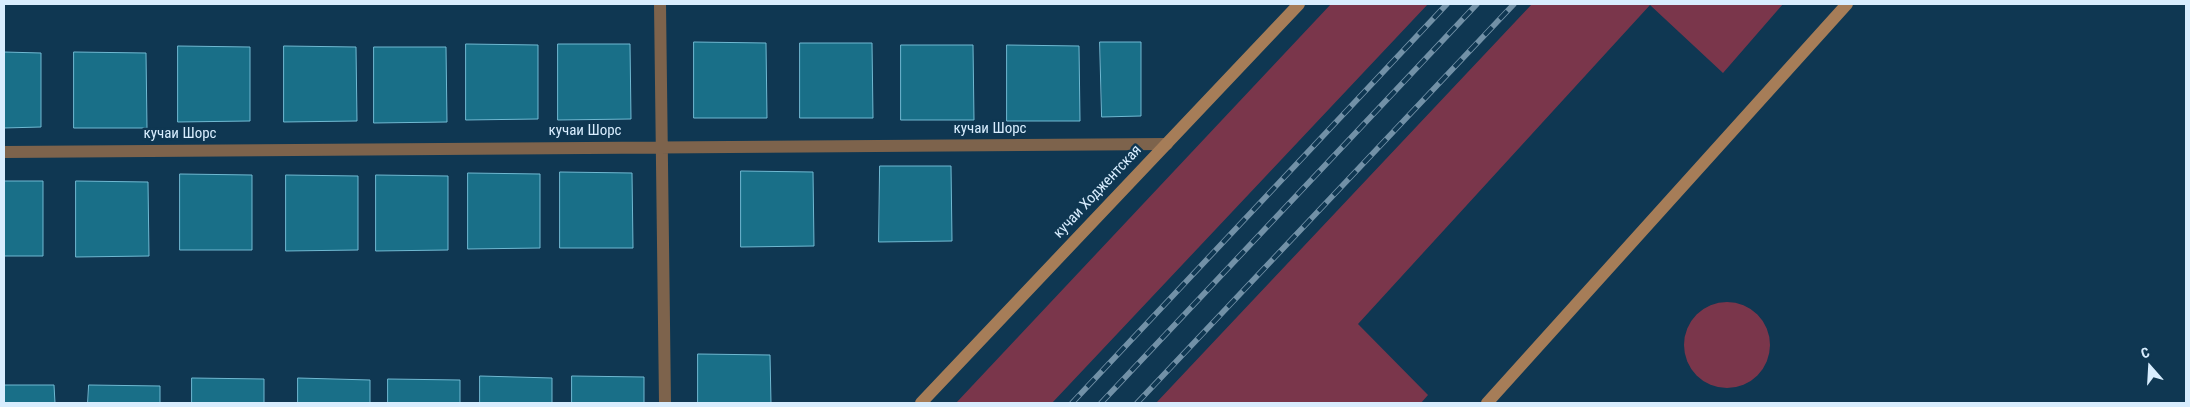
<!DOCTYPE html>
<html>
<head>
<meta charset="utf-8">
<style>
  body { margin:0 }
  #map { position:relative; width:2190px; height:407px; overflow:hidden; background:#0f3752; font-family:"Roboto Condensed",sans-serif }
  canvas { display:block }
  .frame { position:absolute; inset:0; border:5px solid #d8edfe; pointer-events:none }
  .north { position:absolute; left:2125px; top:342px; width:50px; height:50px; -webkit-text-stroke:4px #0f3752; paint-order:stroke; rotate:341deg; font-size:14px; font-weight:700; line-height:20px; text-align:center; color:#d8edfe }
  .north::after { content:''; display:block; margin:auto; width:18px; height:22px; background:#d8edfe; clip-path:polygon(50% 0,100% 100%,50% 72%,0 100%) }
</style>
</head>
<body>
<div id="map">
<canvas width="2190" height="407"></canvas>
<div class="frame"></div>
<div class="north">С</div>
</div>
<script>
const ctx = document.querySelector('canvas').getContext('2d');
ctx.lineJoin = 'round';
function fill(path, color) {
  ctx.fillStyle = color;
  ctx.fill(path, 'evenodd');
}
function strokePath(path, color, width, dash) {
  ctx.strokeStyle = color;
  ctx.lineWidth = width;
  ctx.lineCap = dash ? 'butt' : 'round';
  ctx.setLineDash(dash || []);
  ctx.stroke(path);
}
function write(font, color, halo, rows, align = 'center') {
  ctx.font = font + ' "Roboto Condensed",sans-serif';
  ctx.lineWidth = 5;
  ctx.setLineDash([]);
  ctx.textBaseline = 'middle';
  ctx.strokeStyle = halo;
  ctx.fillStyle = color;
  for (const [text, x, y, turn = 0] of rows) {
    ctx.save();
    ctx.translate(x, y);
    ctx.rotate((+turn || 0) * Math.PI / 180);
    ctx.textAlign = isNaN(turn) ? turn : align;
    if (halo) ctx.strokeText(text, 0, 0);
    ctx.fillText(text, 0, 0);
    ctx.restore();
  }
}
const green = new Path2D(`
  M 1331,4 L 1428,4 L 1052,403 L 956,403 Z
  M 1532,4 L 1783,4 L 1723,73 L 1650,5 L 1358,324 L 1428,395 L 1421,403 L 1156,403 Z
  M1684 345a43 43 0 1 1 86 0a43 43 0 1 1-86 0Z`);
const building = new Path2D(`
  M 694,42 L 766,43 L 767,118 L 694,118 Z
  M 1100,42 L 1141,42 L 1141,116 L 1102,117 Z
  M 800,43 L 872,43 L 873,118 L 800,118 Z
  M 466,44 L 538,45 L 538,119 L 466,120 Z
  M 558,44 L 630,44 L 631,119 L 558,120 Z
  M 901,45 L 973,45 L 974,120 L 901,120 Z
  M 1007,45 L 1079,46 L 1080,121 L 1007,121 Z
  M 178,46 L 250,47 L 250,121 L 178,122 Z
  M 284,46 L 356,47 L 357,121 L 284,122 Z
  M 374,47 L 446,47 L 447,122 L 374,123 Z
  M 4,52 L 41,53 L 41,127 L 4,128 Z
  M 74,52 L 146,53 L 147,128 L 74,128 Z
  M 880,166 L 951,166 L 952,241 L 879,242 Z
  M 741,171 L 813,172 L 814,246 L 741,247 Z
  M 560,172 L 632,173 L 633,248 L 560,248 Z
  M 468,173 L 540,174 L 540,248 L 468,249 Z
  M 180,174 L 252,175 L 252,250 L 180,250 Z
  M 286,175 L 358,176 L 358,250 L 286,251 Z
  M 376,175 L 448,176 L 448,250 L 376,251 Z
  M 4,181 L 43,181 L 43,256 L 4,256 Z
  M 76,181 L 148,182 L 149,256 L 76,257 Z
  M 698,354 L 770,355 L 771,403 L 698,403 Z
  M 480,376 L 552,378 L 552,403 L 480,403 Z
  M 572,376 L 644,377 L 644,403 L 572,403 Z
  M 192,378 L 264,379 L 264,403 L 192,403 Z
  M 298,378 L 370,380 L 370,403 L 298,403 Z
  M 388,379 L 460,380 L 460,403 L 388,403 Z
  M 4,385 L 54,385 L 55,403 L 4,403 Z
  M 89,385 L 160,386 L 160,403 L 88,403 Z`);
const street = new Path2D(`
  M 660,4 L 665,403
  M 4,152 L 1167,144`);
const secondary = new Path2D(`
  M 921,403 L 1299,4
  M 1487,403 L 1847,4`);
const rail = new Path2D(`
  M 1072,403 L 1447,4
  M 1101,403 L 1477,4
  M 1137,403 L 1514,4`);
const streetNames = [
  ["кучаи Шорс",990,129],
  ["кучаи Шорс",585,131],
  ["кучаи Шорс",180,134],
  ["кучаи Ходжентская",1098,192,-47]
];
fill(green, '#7a364b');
fill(building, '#196f88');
strokePath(building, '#70b9d2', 1);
strokePath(street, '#7d634c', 12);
strokePath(secondary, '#a67d58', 12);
strokePath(rail, '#7291a7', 5.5);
strokePath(rail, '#0f3752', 4, [11]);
write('15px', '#d8edfe', '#0f3752', streetNames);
</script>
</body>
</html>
